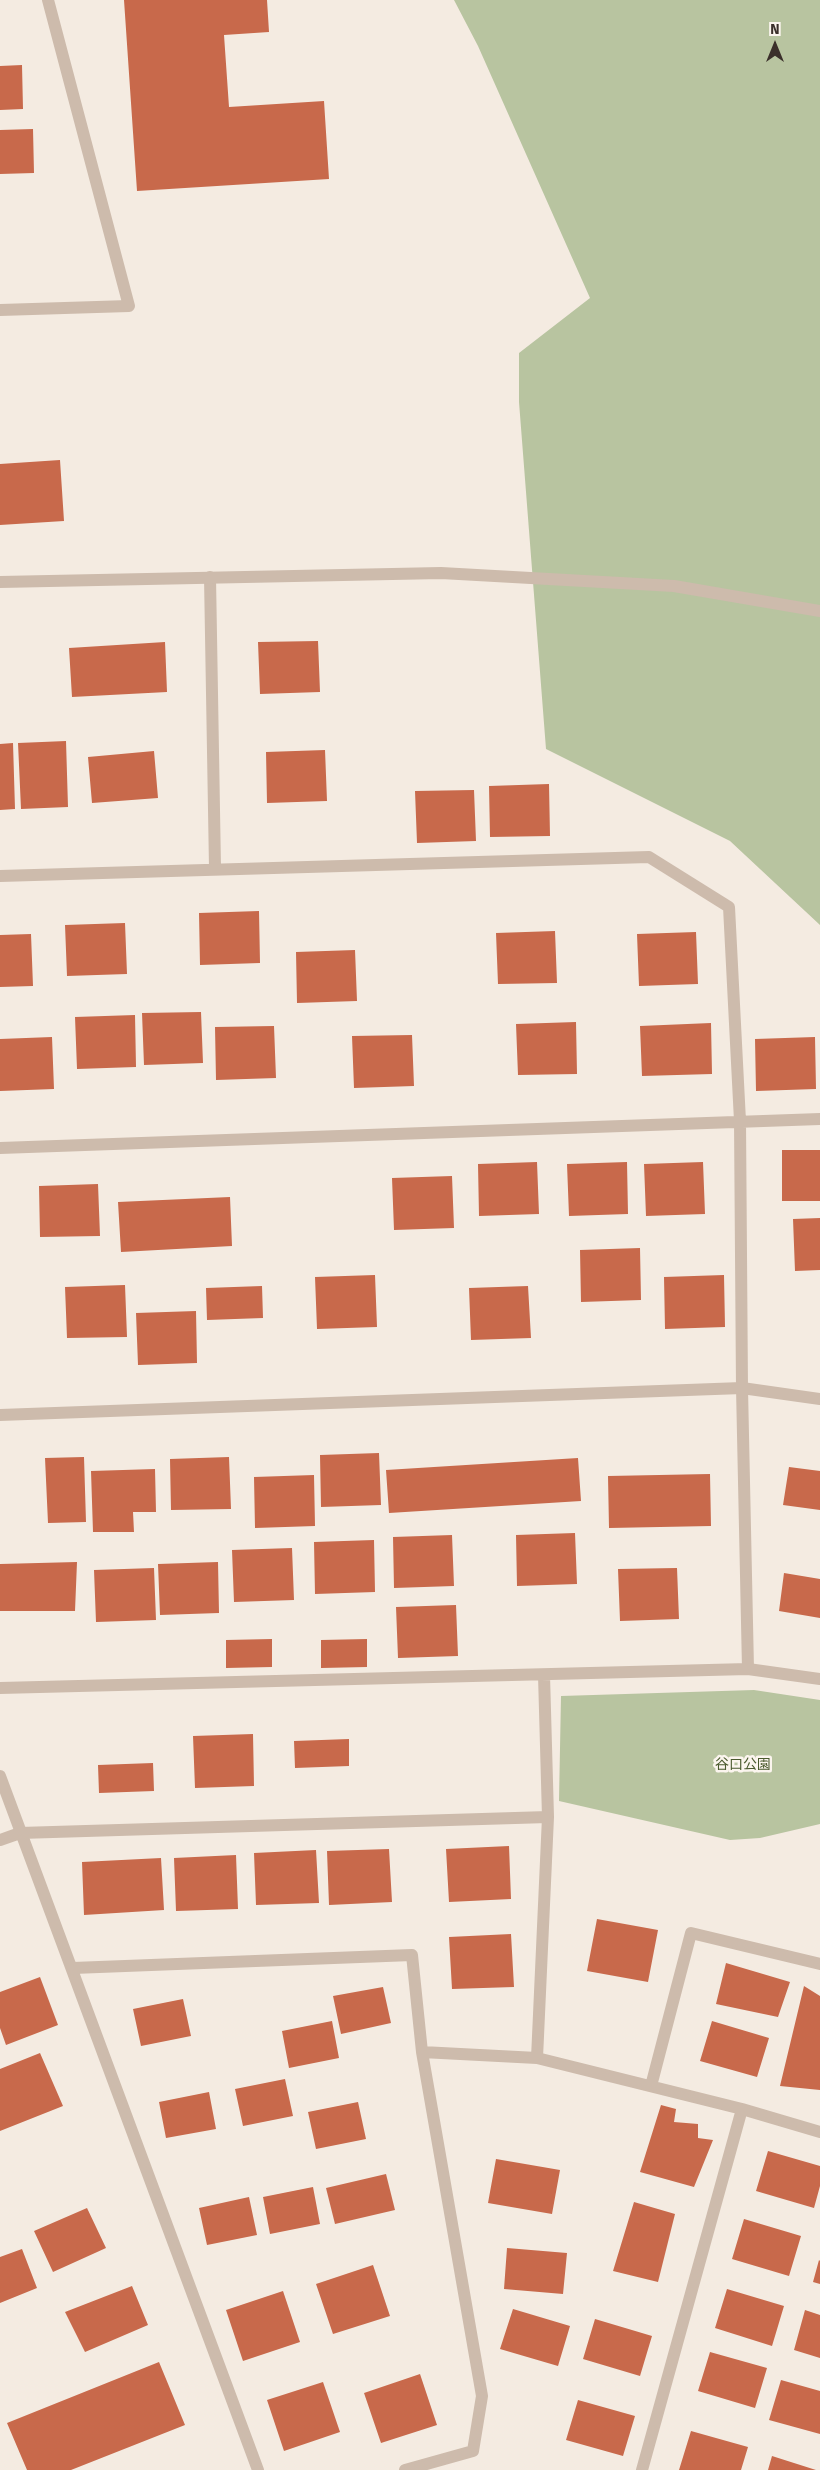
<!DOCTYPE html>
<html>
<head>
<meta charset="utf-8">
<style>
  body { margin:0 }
  #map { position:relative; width:820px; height:2470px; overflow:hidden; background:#f4ebe1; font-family:"Fira Sans",sans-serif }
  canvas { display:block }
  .north { position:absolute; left:750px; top:20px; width:50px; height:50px; -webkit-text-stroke:4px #fbf5ee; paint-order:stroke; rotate:0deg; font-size:14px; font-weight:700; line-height:20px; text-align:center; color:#3b302b }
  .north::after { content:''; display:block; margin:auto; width:18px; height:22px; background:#3b302b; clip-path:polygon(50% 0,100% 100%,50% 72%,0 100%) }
</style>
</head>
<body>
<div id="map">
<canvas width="820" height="2470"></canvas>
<div class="north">N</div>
</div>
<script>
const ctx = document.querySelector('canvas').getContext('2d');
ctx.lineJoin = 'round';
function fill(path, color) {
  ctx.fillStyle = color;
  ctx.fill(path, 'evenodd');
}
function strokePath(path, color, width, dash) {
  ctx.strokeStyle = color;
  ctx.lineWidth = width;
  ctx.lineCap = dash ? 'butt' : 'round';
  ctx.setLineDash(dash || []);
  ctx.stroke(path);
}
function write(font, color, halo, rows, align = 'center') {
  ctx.font = font + ' "Fira Sans","Noto Sans JP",sans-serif';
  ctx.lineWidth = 5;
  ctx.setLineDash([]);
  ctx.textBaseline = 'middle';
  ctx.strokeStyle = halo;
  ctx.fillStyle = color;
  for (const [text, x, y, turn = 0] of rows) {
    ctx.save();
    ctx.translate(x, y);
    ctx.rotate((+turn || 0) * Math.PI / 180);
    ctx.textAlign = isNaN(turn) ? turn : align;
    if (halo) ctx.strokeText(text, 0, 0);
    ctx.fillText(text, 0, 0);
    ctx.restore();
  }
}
const green = new Path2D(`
  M 454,0 L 820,0 L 820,925 L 730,841 L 546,749 L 519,402 L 519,353 L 590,298 L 478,46 Z
  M 754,1690 L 820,1700 L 820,1824 L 760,1838 L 730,1840 L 559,1801 L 561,1696 Z`);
const building = new Path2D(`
  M 124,0 L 267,0 L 269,32 L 224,35 L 229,107 L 324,101 L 329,179 L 137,191 Z
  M 22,65 L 23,109 L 0,110 L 0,66 Z
  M 33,129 L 34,173 L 0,174 L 0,130 Z
  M 60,460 L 64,521 L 0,525 L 0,464 Z
  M 318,641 L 320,692 L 260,694 L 258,642 Z
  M 165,642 L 167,692 L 72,697 L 69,648 Z
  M 66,741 L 68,807 L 21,809 L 18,743 Z
  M 13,743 L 15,809 L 0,810 L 0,744 Z
  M 325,750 L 327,801 L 267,803 L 266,752 Z
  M 154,751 L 158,798 L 92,803 L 88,757 Z
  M 549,784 L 550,836 L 490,837 L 489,786 Z
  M 474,790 L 476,841 L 417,843 L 415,791 Z
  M 259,911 L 260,963 L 200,965 L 199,913 Z
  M 125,923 L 127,974 L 67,976 L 65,925 Z
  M 555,931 L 557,983 L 498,984 L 496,933 Z
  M 696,932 L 698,984 L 639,986 L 637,934 Z
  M 31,934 L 33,986 L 0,987 L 0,935 Z
  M 355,950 L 357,1001 L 297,1003 L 296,952 Z
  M 201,1012 L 203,1063 L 144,1065 L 142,1013 Z
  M 135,1015 L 136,1067 L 77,1069 L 75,1017 Z
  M 576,1022 L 577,1074 L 518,1075 L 516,1024 Z
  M 711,1023 L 712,1074 L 642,1076 L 640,1026 Z
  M 274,1026 L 276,1078 L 216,1080 L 215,1027 Z
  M 412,1035 L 414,1086 L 354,1088 L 352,1036 Z
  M 52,1037 L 54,1089 L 0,1091 L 0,1039 Z
  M 815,1037 L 816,1089 L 756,1091 L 755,1039 Z
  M 782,1150 L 820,1150 L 820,1201 L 782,1201 Z
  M 537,1162 L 539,1214 L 479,1216 L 478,1164 Z
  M 627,1162 L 628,1214 L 569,1216 L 567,1164 Z
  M 703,1162 L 705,1214 L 646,1216 L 644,1164 Z
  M 452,1176 L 454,1228 L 394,1230 L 392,1178 Z
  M 98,1184 L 100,1236 L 40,1237 L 39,1186 Z
  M 230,1197 L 232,1246 L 121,1252 L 118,1202 Z
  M 820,1218 L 820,1270 L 795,1271 L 793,1219 Z
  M 640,1248 L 641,1300 L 581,1302 L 580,1250 Z
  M 375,1275 L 377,1327 L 317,1329 L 315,1277 Z
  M 724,1275 L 725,1327 L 665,1329 L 664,1277 Z
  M 125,1285 L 127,1337 L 67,1338 L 65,1287 Z
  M 262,1286 L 263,1318 L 207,1320 L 206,1288 Z
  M 528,1286 L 531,1338 L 471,1340 L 469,1288 Z
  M 196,1311 L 197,1363 L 138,1365 L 136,1313 Z
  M 379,1453 L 381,1505 L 321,1507 L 320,1455 Z
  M 84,1457 L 86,1522 L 48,1523 L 45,1458 Z
  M 229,1457 L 231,1509 L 171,1510 L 170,1459 Z
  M 578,1458 L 581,1501 L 389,1513 L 386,1470 Z
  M 789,1467 L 820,1471 L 820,1510 L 783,1505 Z
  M 155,1469 L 156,1512 L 133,1512 L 134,1532 L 93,1532 L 91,1471 Z
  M 710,1474 L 711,1526 L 609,1528 L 608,1476 Z
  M 314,1475 L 315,1526 L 255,1528 L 254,1477 Z
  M 575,1533 L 577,1584 L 517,1586 L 516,1535 Z
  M 452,1535 L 454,1586 L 394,1588 L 393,1537 Z
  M 374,1540 L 375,1592 L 315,1594 L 314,1542 Z
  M 292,1548 L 294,1600 L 234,1602 L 232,1550 Z
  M 77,1562 L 75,1611 L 0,1611 L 0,1564 Z
  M 218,1562 L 219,1613 L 160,1615 L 158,1564 Z
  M 154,1568 L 156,1620 L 96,1622 L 94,1570 Z
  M 677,1568 L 679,1619 L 620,1621 L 618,1569 Z
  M 784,1573 L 820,1579 L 820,1618 L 779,1611 Z
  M 456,1605 L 458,1656 L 398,1658 L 396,1607 Z
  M 272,1639 L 272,1667 L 226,1668 L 226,1640 Z
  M 367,1639 L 367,1667 L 321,1668 L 321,1640 Z
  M 253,1734 L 254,1786 L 195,1788 L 193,1736 Z
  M 349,1739 L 349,1766 L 295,1768 L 294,1741 Z
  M 153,1763 L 154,1791 L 99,1793 L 98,1765 Z
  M 509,1846 L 511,1899 L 449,1902 L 446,1849 Z
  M 389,1849 L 392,1902 L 329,1905 L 327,1851 Z
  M 316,1850 L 319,1903 L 256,1905 L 254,1853 Z
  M 236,1855 L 238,1909 L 176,1911 L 174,1858 Z
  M 161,1858 L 164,1910 L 84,1915 L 82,1862 Z
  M 597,1919 L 658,1930 L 648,1982 L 587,1971 Z
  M 511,1934 L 514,1987 L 452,1989 L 449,1937 Z
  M 726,1963 L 790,1982 L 778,2017 L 716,2004 Z
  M 40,1977 L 58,2025 L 6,2045 L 0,2028 L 0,1992 Z
  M 804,1986 L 820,1996 L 820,2090 L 780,2086 Z
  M 383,1987 L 391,2023 L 341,2034 L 333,1996 Z
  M 183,1999 L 191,2036 L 141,2046 L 133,2009 Z
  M 332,2021 L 339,2058 L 289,2068 L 282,2031 Z
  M 712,2021 L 769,2038 L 757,2077 L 700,2061 Z
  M 40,2053 L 63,2106 L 0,2131 L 0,2069 Z
  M 285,2079 L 293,2116 L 243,2126 L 235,2089 Z
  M 209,2092 L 216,2129 L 166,2138 L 159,2102 Z
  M 358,2102 L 366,2139 L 316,2149 L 308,2112 Z
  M 661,2105 L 676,2109 L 674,2122 L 698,2124 L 698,2138 L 713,2140 L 694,2187 L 640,2172 Z
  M 768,2151 L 820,2166 L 820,2186 L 814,2208 L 756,2191 Z
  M 496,2159 L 560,2170 L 552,2214 L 488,2203 Z
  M 386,2174 L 395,2210 L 335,2224 L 326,2188 Z
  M 313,2187 L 320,2224 L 270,2234 L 263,2197 Z
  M 249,2197 L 257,2235 L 207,2245 L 199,2208 Z
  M 634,2202 L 675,2214 L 658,2282 L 613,2271 Z
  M 87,2208 L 106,2248 L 53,2272 L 34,2231 Z
  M 744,2219 L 801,2236 L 789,2276 L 732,2259 Z
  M 507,2248 L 567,2253 L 563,2294 L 504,2289 Z
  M 22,2249 L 37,2288 L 0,2303 L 0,2257 Z
  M 819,2260 L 820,2261 L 820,2284 L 813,2282 Z
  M 373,2265 L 390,2316 L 333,2334 L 316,2284 Z
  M 132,2286 L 148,2325 L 85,2352 L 65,2312 Z
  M 727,2289 L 784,2306 L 772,2346 L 715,2328 Z
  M 283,2291 L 300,2342 L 243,2361 L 226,2310 Z
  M 513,2309 L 570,2326 L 558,2366 L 500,2349 Z
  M 805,2310 L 820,2315 L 820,2358 L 794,2350 Z
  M 595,2319 L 652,2336 L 640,2376 L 583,2359 Z
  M 710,2352 L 767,2368 L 755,2408 L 698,2391 Z
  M 159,2362 L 185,2425 L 71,2470 L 27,2470 L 7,2423 Z
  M 420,2374 L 437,2425 L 381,2443 L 364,2393 Z
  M 781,2380 L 820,2391 L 820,2434 L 769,2420 Z
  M 323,2382 L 340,2432 L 284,2451 L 267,2400 Z
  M 578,2400 L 635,2416 L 623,2456 L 566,2440 Z
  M 691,2431 L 748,2447 L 741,2470 L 679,2470 Z
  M 772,2456 L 816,2470 L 768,2470 Z`);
const minor = new Path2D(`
  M 0,310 L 129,306 L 48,0
  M 210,577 L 215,868
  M 0,876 L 649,857 L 729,907 L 740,1121 L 742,1388 L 748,1669
  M 0,1148 L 820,1119
  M 0,1415 L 742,1388 L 820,1399
  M 0,1688 L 748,1669 L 820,1679
  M 0,1776 L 258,2470
  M 0,1840 L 20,1833 L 548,1817
  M 73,1968 L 412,1955 L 422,2052 L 482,2396 L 473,2451 L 405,2470
  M 422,2052 L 537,2058 L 742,2109 L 820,2132
  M 537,2058 L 548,1817 L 544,1675
  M 651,2086 L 691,1933 L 820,1964
  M 642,2470 L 742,2109`);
const tertiary = new Path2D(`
  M 0,582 L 441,573 L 674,586 L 820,611`);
const parkNames = [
  ["谷口公園",743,1765]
];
fill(green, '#b8c4a0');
fill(building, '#c8694b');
strokePath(minor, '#cdbbac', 12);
strokePath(tertiary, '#cdbbac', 12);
write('14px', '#4a5a2e', '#fbf5ee', parkNames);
</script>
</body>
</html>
